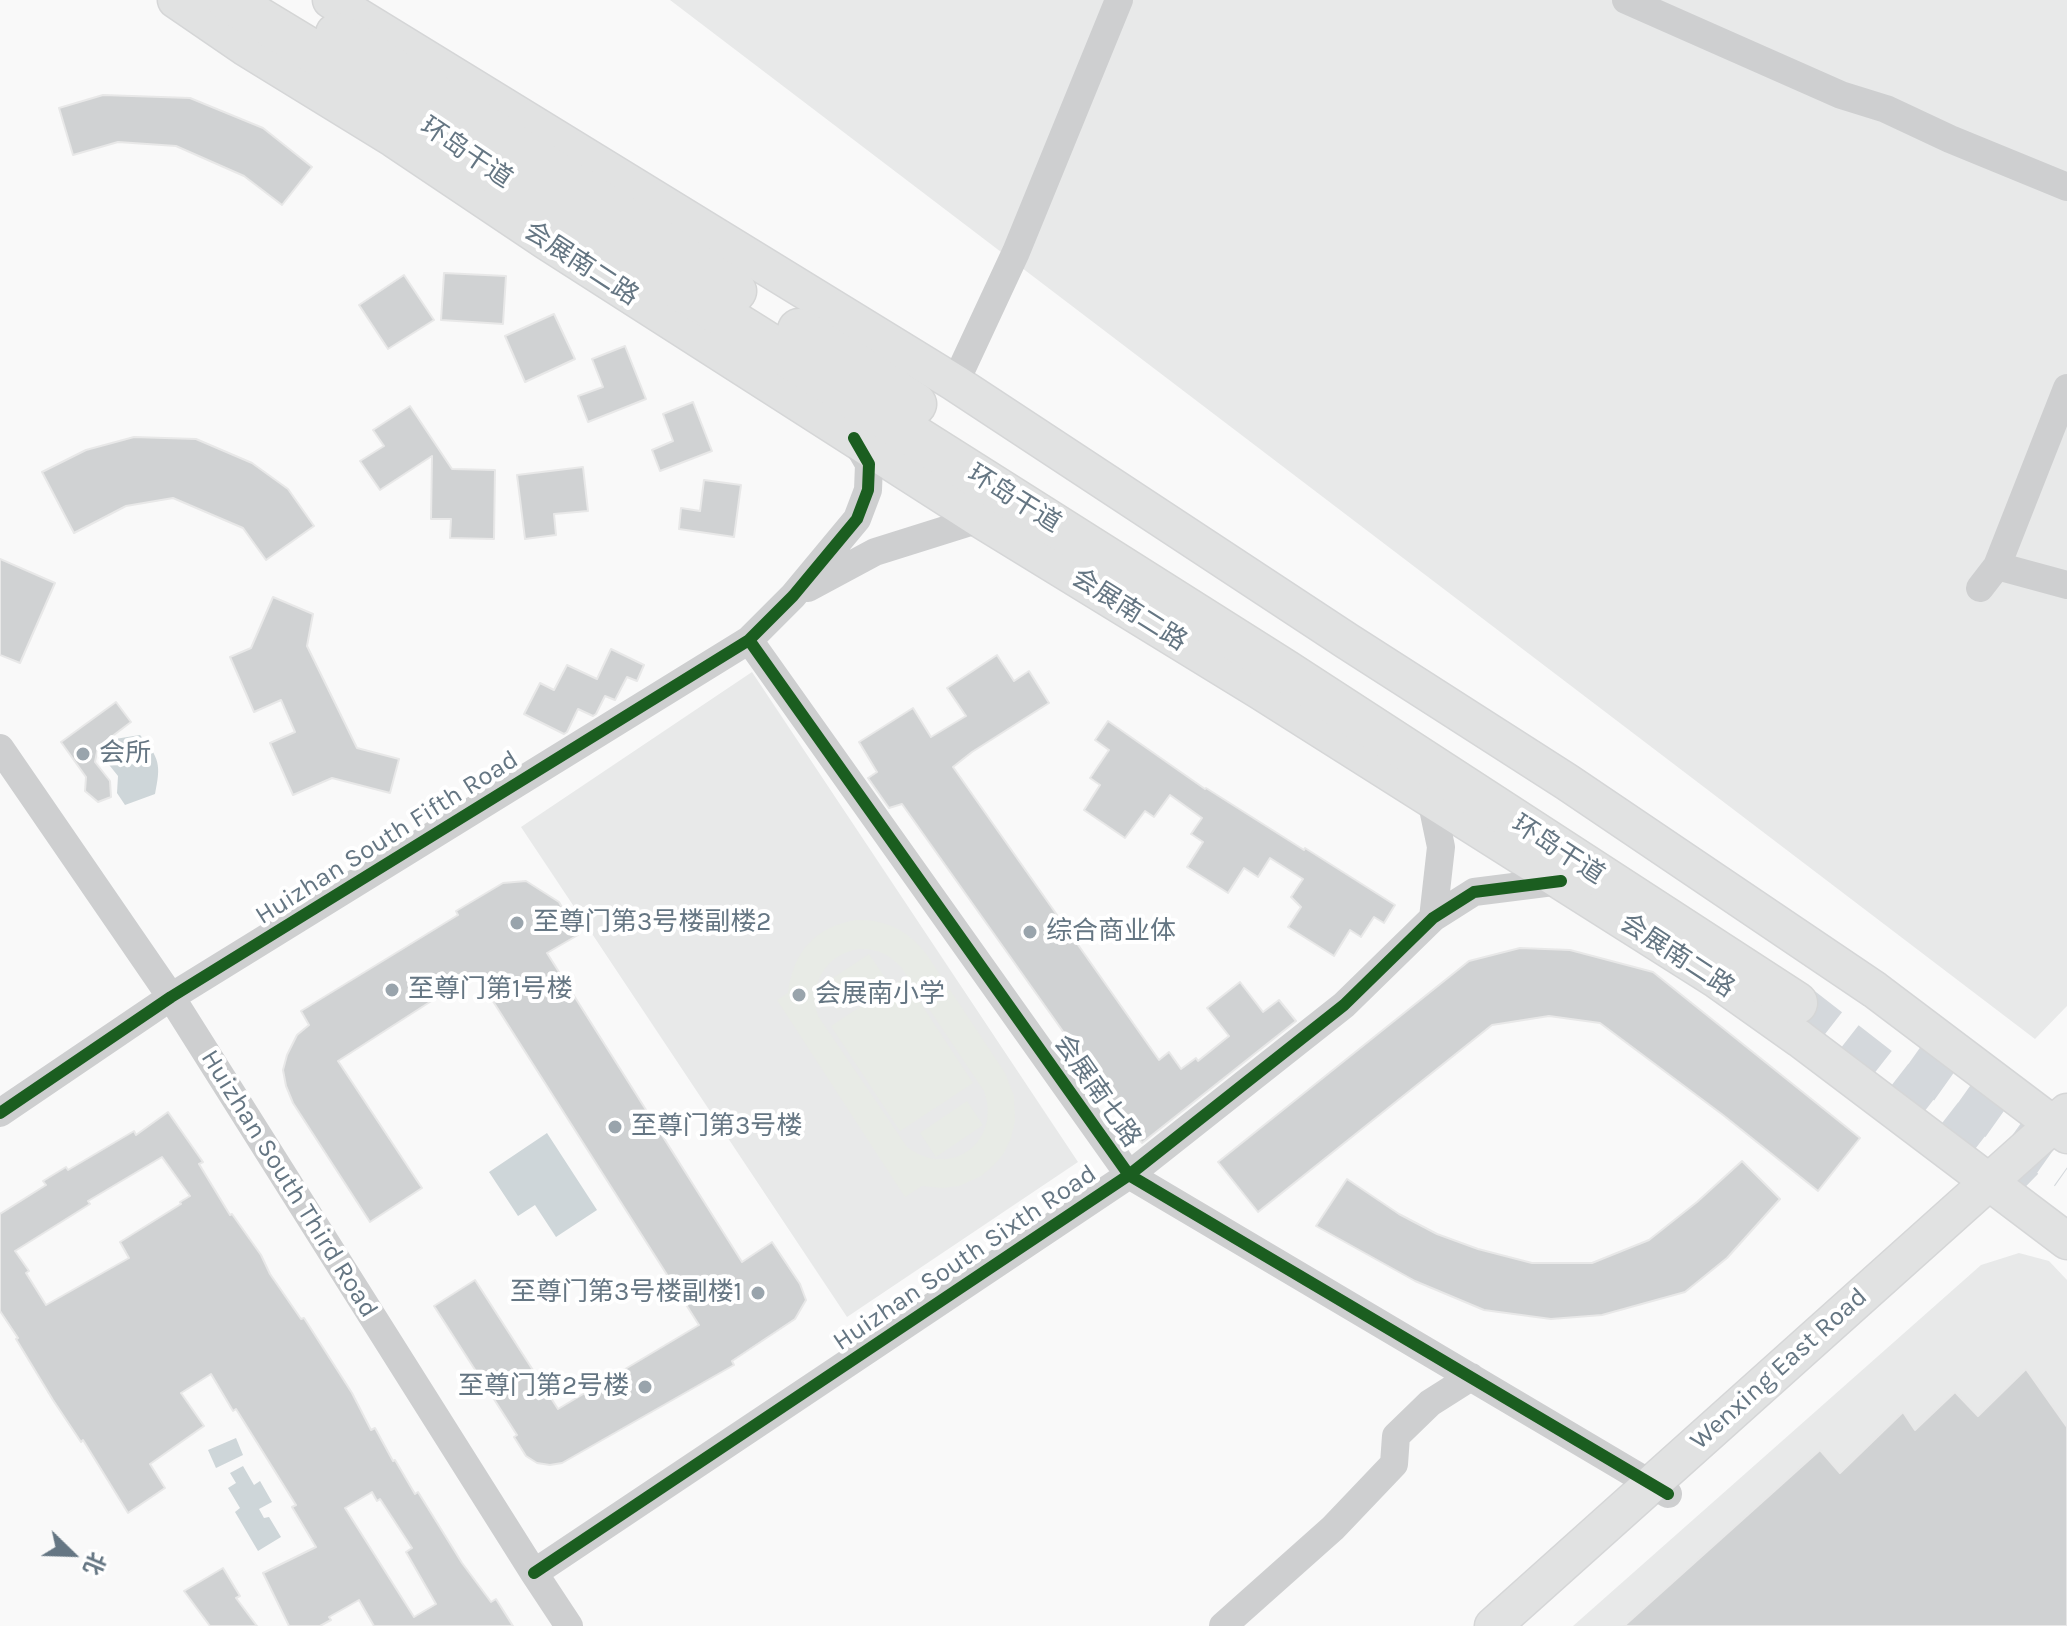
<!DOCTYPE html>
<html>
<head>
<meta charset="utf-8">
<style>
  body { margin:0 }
  #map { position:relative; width:2067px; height:1626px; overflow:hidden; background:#f9f9f9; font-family:Karla,"Noto Sans SC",sans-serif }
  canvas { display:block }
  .north { position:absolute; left:32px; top:1514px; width:80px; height:80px; -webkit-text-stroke:6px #fff; paint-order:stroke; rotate:113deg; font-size:22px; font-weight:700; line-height:32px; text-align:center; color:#657683 }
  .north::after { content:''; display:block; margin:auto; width:28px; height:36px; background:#657683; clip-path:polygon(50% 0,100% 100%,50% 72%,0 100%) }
</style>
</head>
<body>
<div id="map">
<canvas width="2067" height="1626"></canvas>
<div class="north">北</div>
</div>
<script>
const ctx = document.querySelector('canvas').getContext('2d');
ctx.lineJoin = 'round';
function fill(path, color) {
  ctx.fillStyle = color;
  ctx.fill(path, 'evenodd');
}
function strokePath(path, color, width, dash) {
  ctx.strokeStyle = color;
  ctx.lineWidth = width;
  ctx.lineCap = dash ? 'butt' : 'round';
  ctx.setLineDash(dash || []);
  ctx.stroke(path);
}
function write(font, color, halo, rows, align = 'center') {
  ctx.font = font + ' Karla,"Noto Sans SC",sans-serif';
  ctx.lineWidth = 8;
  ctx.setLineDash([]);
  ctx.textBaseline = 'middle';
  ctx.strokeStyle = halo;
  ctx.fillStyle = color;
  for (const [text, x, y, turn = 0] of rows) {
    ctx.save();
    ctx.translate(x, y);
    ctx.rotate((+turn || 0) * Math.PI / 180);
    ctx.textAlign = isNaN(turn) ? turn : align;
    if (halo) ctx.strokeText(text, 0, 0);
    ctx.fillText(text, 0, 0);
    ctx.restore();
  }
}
const built = new Path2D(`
  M 670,0 L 2067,0 L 2067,1006 L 2035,1039 Z
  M 752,672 L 1078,1162 L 847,1317 L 521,827 Z
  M 2019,1253 L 2049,1261 L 2067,1280 L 2067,1626 L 1573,1626 L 1981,1265 Z`);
const green = new Path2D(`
  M 856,920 C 886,919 909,931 927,955 L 1005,1073 L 1014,1096 L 1015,1121 L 1011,1138 L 1004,1153 L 994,1165 L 981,1176 L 959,1186 L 942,1188 L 922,1186 L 905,1197 L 777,1000 L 788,993 C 793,952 815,927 856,920 ZM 859,949 C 876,948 889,954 901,967 L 984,1091 C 1002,1142 951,1180 907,1147 L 818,1016 C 808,984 826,954 859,949 Z
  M 869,954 L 885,978 L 837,1010 L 821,986 Z
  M 904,978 L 973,1083 L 900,1131 L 831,1026 Z
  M 967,1101 L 983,1125 L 936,1157 L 920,1133 Z`);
const water = new Path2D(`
  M 140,735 C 160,758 161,765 155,794 L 125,805 L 117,793 L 118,776 L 106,761 L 115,739 Z
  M 547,1133 L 597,1210 L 556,1237 L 535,1205 L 518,1216 L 489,1172 Z
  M 236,1438 L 243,1455 L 216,1468 L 208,1450 Z
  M 243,1466 L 254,1485 L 260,1481 L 272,1502 L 259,1509 L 264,1518 L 269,1517 L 281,1537 L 258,1551 L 235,1512 L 240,1508 L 228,1488 L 236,1483 L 230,1473 Z`);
const building = new Path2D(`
  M 103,95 L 190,98 L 263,128 L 312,167 L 282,205 L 244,176 L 176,146 L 118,142 L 73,155 L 59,108 Z
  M 444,273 L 506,276 L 503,324 L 441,320 Z
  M 404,275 L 434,320 L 388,349 L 359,305 Z
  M 554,314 L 575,359 L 525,382 L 505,336 Z
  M 625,346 L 646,399 L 588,422 L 578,396 L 603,387 L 592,359 Z
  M 693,402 L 712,451 L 660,471 L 652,450 L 673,441 L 663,414 Z
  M 410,406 L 452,469 L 495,470 L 494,539 L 450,538 L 451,519 L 431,519 L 432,456 L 380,490 L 360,461 L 384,446 L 373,430 Z
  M 134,437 L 196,439 L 252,463 L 288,489 L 314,526 L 266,560 L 243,528 L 173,498 L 126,506 L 74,533 L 42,472 L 86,450 Z
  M 583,467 L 588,511 L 554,514 L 556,535 L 525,539 L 517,475 Z
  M 704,480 L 741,485 L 734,537 L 679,529 L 681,508 L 700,511 Z
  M 0,559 L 55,583 L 20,663 L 0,655 Z
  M 273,597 L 313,614 L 307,646 L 357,748 L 399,759 L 390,793 L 332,778 L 293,795 L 270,743 L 295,732 L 281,700 L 254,712 L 230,657 L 251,648 Z
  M 611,649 L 644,665 L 637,681 L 627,677 L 615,700 L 605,696 L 596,714 L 593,716 L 578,709 L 567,732 L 564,734 L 524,714 L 540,683 L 554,690 L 567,665 L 597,679 Z
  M 997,655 L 1014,681 L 1029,671 L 1049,703 L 972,752 L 953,767 L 1159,1060 L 1169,1052 L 1181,1069 L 1196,1058 L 1198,1061 L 1229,1036 L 1207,1008 L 1240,982 L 1263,1012 L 1279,1000 L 1296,1021 L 1142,1143 L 902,804 L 889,808 L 868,778 L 877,772 L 859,742 L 913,708 L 931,737 L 966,716 L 947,688 Z
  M 116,702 L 131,722 L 98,747 L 95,762 L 110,781 L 111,797 L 98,802 L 85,791 L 86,777 L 61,742 Z
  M 1108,721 L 1205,789 L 1206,788 L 1304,850 L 1305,848 L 1395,905 L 1384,923 L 1374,917 L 1361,937 L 1350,930 L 1334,956 L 1288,927 L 1301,907 L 1291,897 L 1303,879 L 1270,858 L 1258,877 L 1244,868 L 1228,893 L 1187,867 L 1203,842 L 1191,834 L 1202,818 L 1170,795 L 1154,817 L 1145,811 L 1125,838 L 1084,810 L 1100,785 L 1090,778 L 1109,750 L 1095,740 Z
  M 526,881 L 559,902 L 578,935 L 547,953 L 742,1262 L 772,1242 L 800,1284 L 806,1300 L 795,1319 L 732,1361 L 734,1365 L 562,1463 L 550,1465 L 537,1463 L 526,1456 L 514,1437 L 517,1435 L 434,1306 L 475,1280 L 558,1409 L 699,1325 L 475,973 L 338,1061 L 422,1188 L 370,1222 L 293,1103 L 286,1086 L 283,1070 L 287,1055 L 297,1035 L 309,1025 L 301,1011 L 458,915 L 456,911 L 503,883 Z
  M 1520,948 L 1570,950 L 1653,972 L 1860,1138 L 1818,1191 L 1723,1115 L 1600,1023 L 1549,1016 L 1492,1025 L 1258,1212 L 1218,1162 L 1469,961 Z
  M 168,1112 L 203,1162 L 199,1164 L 230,1215 L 232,1214 L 261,1255 L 270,1274 L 301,1319 L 304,1318 L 352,1393 L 371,1430 L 375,1428 L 393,1461 L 395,1460 L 415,1494 L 418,1492 L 462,1563 L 491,1602 L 496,1599 L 513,1626 L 374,1626 L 359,1600 L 329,1617 L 331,1620 L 320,1626 L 289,1626 L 263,1573 L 316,1547 L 292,1507 L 296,1505 L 236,1409 L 233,1411 L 211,1374 L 181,1393 L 204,1426 L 150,1464 L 165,1488 L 128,1513 L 83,1440 L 81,1442 L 53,1400 L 16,1339 L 18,1338 L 0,1311 L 0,1214 L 46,1185 L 43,1181 L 66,1167 L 68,1170 L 134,1131 L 136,1135 ZM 162,1157 L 190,1196 L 180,1202 L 181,1204 L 120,1242 L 129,1258 L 46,1305 L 26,1273 L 29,1271 L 15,1251 L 90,1204 L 88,1201 ZM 372,1492 L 377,1501 L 380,1499 L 412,1548 L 406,1552 L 436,1604 L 414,1617 L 345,1508 Z
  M 1742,1161 L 1780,1199 L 1727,1258 L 1685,1292 L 1602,1315 L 1551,1319 L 1484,1310 L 1415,1281 L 1316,1226 L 1347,1179 L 1399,1214 L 1437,1234 L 1478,1249 L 1532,1263 L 1592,1263 L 1649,1240 L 1697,1202 Z
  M 2026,1369 L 2067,1427 L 2067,1626 L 1624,1626 L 1820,1450 L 1840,1473 L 1903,1412 L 1915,1430 L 1955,1392 L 1978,1416 Z
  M 223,1568 L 240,1596 L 236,1598 L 257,1626 L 210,1626 L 184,1591 Z`);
const highwayTunnel = new Path2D(`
  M 1796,1003 L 1981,1147 L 2030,1195
  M 1912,1059 L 2067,1169`);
const minor = new Path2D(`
  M 1626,0 L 1841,95 L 1886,109 L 1950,139 L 2067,187
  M 955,383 L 1016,252 L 1119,0
  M 1997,566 L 2067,585
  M 808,588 L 875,552 L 980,519
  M 1980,588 L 1997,566 L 2067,388
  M 749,640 L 1129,1175 L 1668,1494
  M 0,748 L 171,997 L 534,1573 L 569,1626
  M 1431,799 L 1441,847 L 1433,918
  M 0,1113 L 171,997 L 749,640 L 793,596 L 857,519 L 868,490 L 869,464 L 854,438
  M 534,1573 L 1129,1175 L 1344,1005 L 1433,918 L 1474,892 L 1561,881
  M 1223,1626 L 1333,1528 L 1394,1464 L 1396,1436 L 1430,1403 L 1471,1377`);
const major = new Path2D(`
  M 176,0 L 246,48 L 394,139 L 546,241 L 980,519 L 1260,691 L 1717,980 L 1800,1039 L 2067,1241
  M 331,0 L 955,383 L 1347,641 L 1567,782 L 1875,990 L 2067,1135
  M 1493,1626 L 2067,1112`);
const highway = new Path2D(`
  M 228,0 L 322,57 L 538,201 L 754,335 L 1285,671 L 1796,1003
  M 337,34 L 501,137 L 735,291
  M 799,330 L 859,367 L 915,404`);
const cycleway = new Path2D(`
  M 749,640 L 1129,1175 L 1668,1494
  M 0,1113 L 171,997 L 749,640 L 793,596 L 857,519 L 868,490 L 869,464 L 854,438
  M 534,1573 L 1129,1175 L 1344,1005 L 1433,918 L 1474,892 L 1561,881`);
const markers = [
  [83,754,8,"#99a4ac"],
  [517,923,8,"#99a4ac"],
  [1030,932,8,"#99a4ac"],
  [392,990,8,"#99a4ac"],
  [799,995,8,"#99a4ac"],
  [615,1127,8,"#99a4ac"],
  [758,1293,8,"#99a4ac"],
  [645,1387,8,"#99a4ac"]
];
const streetNames = [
  ["环岛干道",466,153,34],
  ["会展南二路",581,264,33],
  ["环岛干道",1014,499,32],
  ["会展南二路",1129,610,32],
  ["Huizhan South Fifth Road",387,838,-32],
  ["环岛干道",1558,850,33],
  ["会展南二路",1677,956,33],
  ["会展南七路",1097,1091,55],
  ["Huizhan South Third Road",289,1184,58],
  ["Huizhan South Sixth Road",965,1258,-34],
  ["Wenxing East Road",1779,1369,-42]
];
const poiNames = [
  ["会所",99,754],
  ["至尊门第3号楼副楼2",533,923],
  ["综合商业体",1046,932],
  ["至尊门第1号楼",408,990],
  ["会展南小学",815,995],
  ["至尊门第3号楼",631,1127],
  ["至尊门第3号楼副楼1",742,1293,"right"],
  ["至尊门第2号楼",629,1387,"right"]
];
fill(built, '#e8e9e9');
fill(green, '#e8ebe6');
fill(water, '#ced6d9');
fill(building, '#d0d2d3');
strokePath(building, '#e8e8e8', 2);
strokePath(highwayTunnel, '#d4d8dc', 42, [42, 21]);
strokePath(major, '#d5d6d7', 39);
strokePath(highway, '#d5d6d6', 45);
strokePath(minor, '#cecfd0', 28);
strokePath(major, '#e1e2e2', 36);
strokePath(highway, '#e1e2e2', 42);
strokePath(cycleway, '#1b5e20', 12);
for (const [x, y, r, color] of markers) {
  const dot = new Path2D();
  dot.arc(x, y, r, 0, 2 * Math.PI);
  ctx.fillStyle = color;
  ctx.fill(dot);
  strokePath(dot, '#fff', 3);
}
write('26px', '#657683', '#fff', streetNames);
write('26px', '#657683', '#fff', poiNames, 'left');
</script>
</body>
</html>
